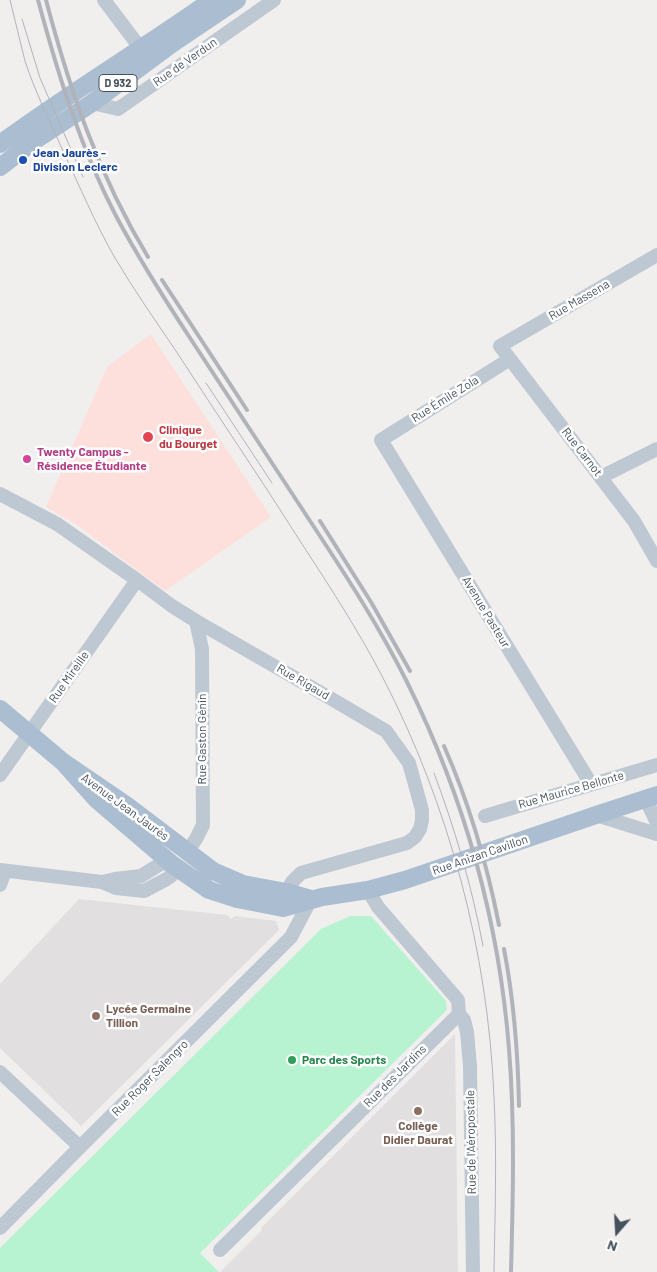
<!DOCTYPE html>
<html>
<head>
<meta charset="utf-8">
<style>
  body { margin:0 }
  #map { position:relative; width:657px; height:1272px; overflow:hidden; background:#f1eeee; font-family:Barlow,sans-serif }
  canvas { display:block }
  .north { position:absolute; left:592px; top:1207px; width:50px; height:50px; -webkit-text-stroke:4px #fff; paint-order:stroke; rotate:199deg; font-size:14px; font-weight:700; line-height:20px; text-align:center; color:#45515e }
  .north::after { content:''; display:block; margin:auto; width:18px; height:22px; background:#45515e; clip-path:polygon(50% 0,100% 100%,50% 72%,0 100%) }
</style>
</head>
<body>
<div id="map">
<canvas width="657" height="1272"></canvas>
<div class="north">N</div>
</div>
<script>
const ctx = document.querySelector('canvas').getContext('2d');
ctx.lineJoin = 'round';
function fill(path, color) {
  ctx.fillStyle = color;
  ctx.fill(path, 'evenodd');
}
function strokePath(path, color, width, dash) {
  ctx.strokeStyle = color;
  ctx.lineWidth = width;
  ctx.lineCap = dash ? 'butt' : 'round';
  ctx.setLineDash(dash || []);
  ctx.stroke(path);
}
function write(font, color, halo, rows, align = 'center') {
  ctx.font = font + ' Barlow,sans-serif';
  ctx.lineWidth = 5;
  ctx.setLineDash([]);
  ctx.textBaseline = 'middle';
  ctx.strokeStyle = halo;
  ctx.fillStyle = color;
  for (const [text, x, y, turn = 0] of rows) {
    ctx.save();
    ctx.translate(x, y);
    ctx.rotate((+turn || 0) * Math.PI / 180);
    ctx.textAlign = isNaN(turn) ? turn : align;
    if (halo) ctx.strokeText(text, 0, 0);
    ctx.fillText(text, 0, 0);
    ctx.restore();
  }
}
const education = new Path2D(`
  M 79,899 L 227,915 L 231,919 L 235,916 L 276,921 L 279,930 L 81,1126 L 0,1048 L 0,984 Z
  M 455,1034 L 458,1272 L 220,1272 L 262,1230 L 261,1228 Z`);
const medical = new Path2D(`
  M 151,334 L 271,517 L 165,591 L 77,525 L 46,507 L 107,367 Z`);
const green = new Path2D(`
  M 350,916 L 371,916 L 446,1001 L 447,1010 L 200,1253 L 219,1272 L 0,1272 L 0,1248 L 321,929 Z`);
const minor = new Path2D(`
  M 104,0 L 141,49
  M 92,103 L 118,109 L 274,0
  M 657,255 L 500,346 L 634,521 L 657,561
  M 510,359 L 381,440 L 591,784
  M 601,477 L 657,449
  M 0,494 L 57,524 L 137,580 L 172,606 L 196,621 L 330,698 L 386,731 L 409,763 L 422,810 L 422,820 L 420,829 L 415,837 L 407,843 L 301,873 L 292,882 L 286,892
  M 0,775 L 137,580
  M 646,800 L 657,823
  M 596,815 L 657,834
  M 485,816 L 657,765
  M 187,852 L 196,839 L 203,825 L 202,649 L 196,621
  M 0,870 L 102,882 L 116,888 L 144,891 L 165,880 L 171,876 L 173,865 L 162,863 L 141,876 L 115,879 L 102,882
  M 0,885 L 5,871
  M 459,1014 L 464,1020 L 467,1032 L 470,1066 L 473,1272
  M 0,1072 L 80,1147
  M 0,1228 L 80,1147 L 291,937 L 311,899
  M 220,1250 L 459,1014 L 458,1000 L 378,907 L 368,890`);
const major = new Path2D(`
  M 0,144 C 69,93 143,49 212,0
  M 0,167 L 34,141 L 92,103 L 173,43 L 237,0
  M 0,709 L 63,762 L 126,805 L 213,871 L 243,884 L 286,892 L 311,899
  M 63,762 L 97,800 L 173,865 L 209,890 L 237,899 L 283,908 L 322,897 L 368,890 L 405,880 L 596,815 L 657,795`);
const tram = new Path2D(`
  M 10,0 C 15,20 20,41 25,61 C 35,92 50,121 63,151 C 80,187 95,223 115,258 C 134,290 155,320 176,351 C 218,416 261,479 302,544 C 330,587 358,630 382,676 C 449,805 488,951 494,1097 C 497,1156 495,1214 494,1272
  M 22,19 L 40,78 L 83,177
  M 206,383 L 272,483
  M 434,773 C 455,829 472,887 483,946`);
const rail = new Path2D(`
  M 38,0 C 58,74 80,147 116,216 C 139,259 165,300 192,341 C 233,403 274,465 314,527 C 347,577 380,628 407,682 C 464,797 499,922 509,1049 C 515,1123 513,1198 511,1272
  M 46,0 C 70,91 99,176 148,257
  M 162,280 L 247,410
  M 320,521 L 371,602 L 410,671
  M 444,746 C 469,803 487,864 499,925
  M 504,949 C 514,1001 518,1053 519,1106`);
const markers = [
  [23,160,5,"#1a4fb4"],
  [148,437,6,"#e0444e"],
  [27,459,5,"#d1479c"],
  [96,1016,5,"#8d6e63"],
  [292,1060,5,"#2e9e5b"],
  [418,1111,5,"#8d6e63"]
];
const shields = [
  [118,83,38]
];
const shieldNames = [
  ["D 932",118,83]
];
const streetNames = [
  ["Rue de Verdun",185,62,-35],
  ["Rue Massena",579,300,-30],
  ["Rue Émile Zola",445,399,-32],
  ["Rue Carnot",582,452,52],
  ["Avenue Pasteur",486,612,59],
  ["Rue Mireille",69,677,-55],
  ["Rue Rigaud",303,682,30],
  ["Rue Gaston Génin",202,739,-90],
  ["Rue Maurice Bellonte",571,790,-16],
  ["Avenue Jean Jaurès",125,807,36],
  ["Rue Anizan Cavillon",480,855,-19],
  ["Rue des Jardins",395,1076,-45],
  ["Rue Roger Salengro",150,1078,-45],
  ["Rue de l'Aéropostale",471,1142,-91]
];
const transitNames = [
  ["Jean Jaurès -",33,153],
  ["Division Leclerc",33,167]
];
const healthNames = [
  ["Clinique",159,430],
  ["du Bourget",159,444]
];
const hotelNames = [
  ["Twenty Campus -",37,452],
  ["Résidence Étudiante",37,466]
];
const educationNames = [
  ["Lycée Germaine",106,1009],
  ["Tillion",106,1023],
  ["Collège",418,1126,"center"],
  ["Didier Daurat",418,1140,"center"]
];
const leisureNames = [
  ["Parc des Sports",302,1060]
];
fill(education, '#e2dfe0');
fill(medical, '#fde0dc');
fill(green, '#b8f3d1');
strokePath(minor, '#bec8d2', 14);
strokePath(major, '#abbdd0', 18);
strokePath(tram, '#b0b3ba', 1);
strokePath(rail, '#b0b3ba', 4);
for (const [x, y, r, color] of markers) {
  const dot = new Path2D();
  dot.arc(x, y, r, 0, 2 * Math.PI);
  ctx.fillStyle = color;
  ctx.fill(dot);
  strokePath(dot, '#fff', 2);
}
for (const [x, y, w] of shields) {
  const box = new Path2D();
  box.roundRect(x - w / 2, y - 8.5, w, 17, 4);
  ctx.fillStyle = '#fff';
  ctx.fill(box);
  strokePath(box, '#45515e', 1);
}
write('bold 11px', '#45515e', null, shieldNames);
write('12px', '#45515e', '#fff', streetNames);
write('bold 12px', '#164399', '#fff', transitNames, 'left');
write('bold 12px', '#be3a42', '#fff', healthNames, 'left');
write('bold 12px', '#b23c85', '#fff', hotelNames, 'left');
write('bold 12px', '#785e54', '#fff', educationNames, 'left');
write('bold 12px', '#27864d', '#fff', leisureNames, 'left');
</script>
</body>
</html>
